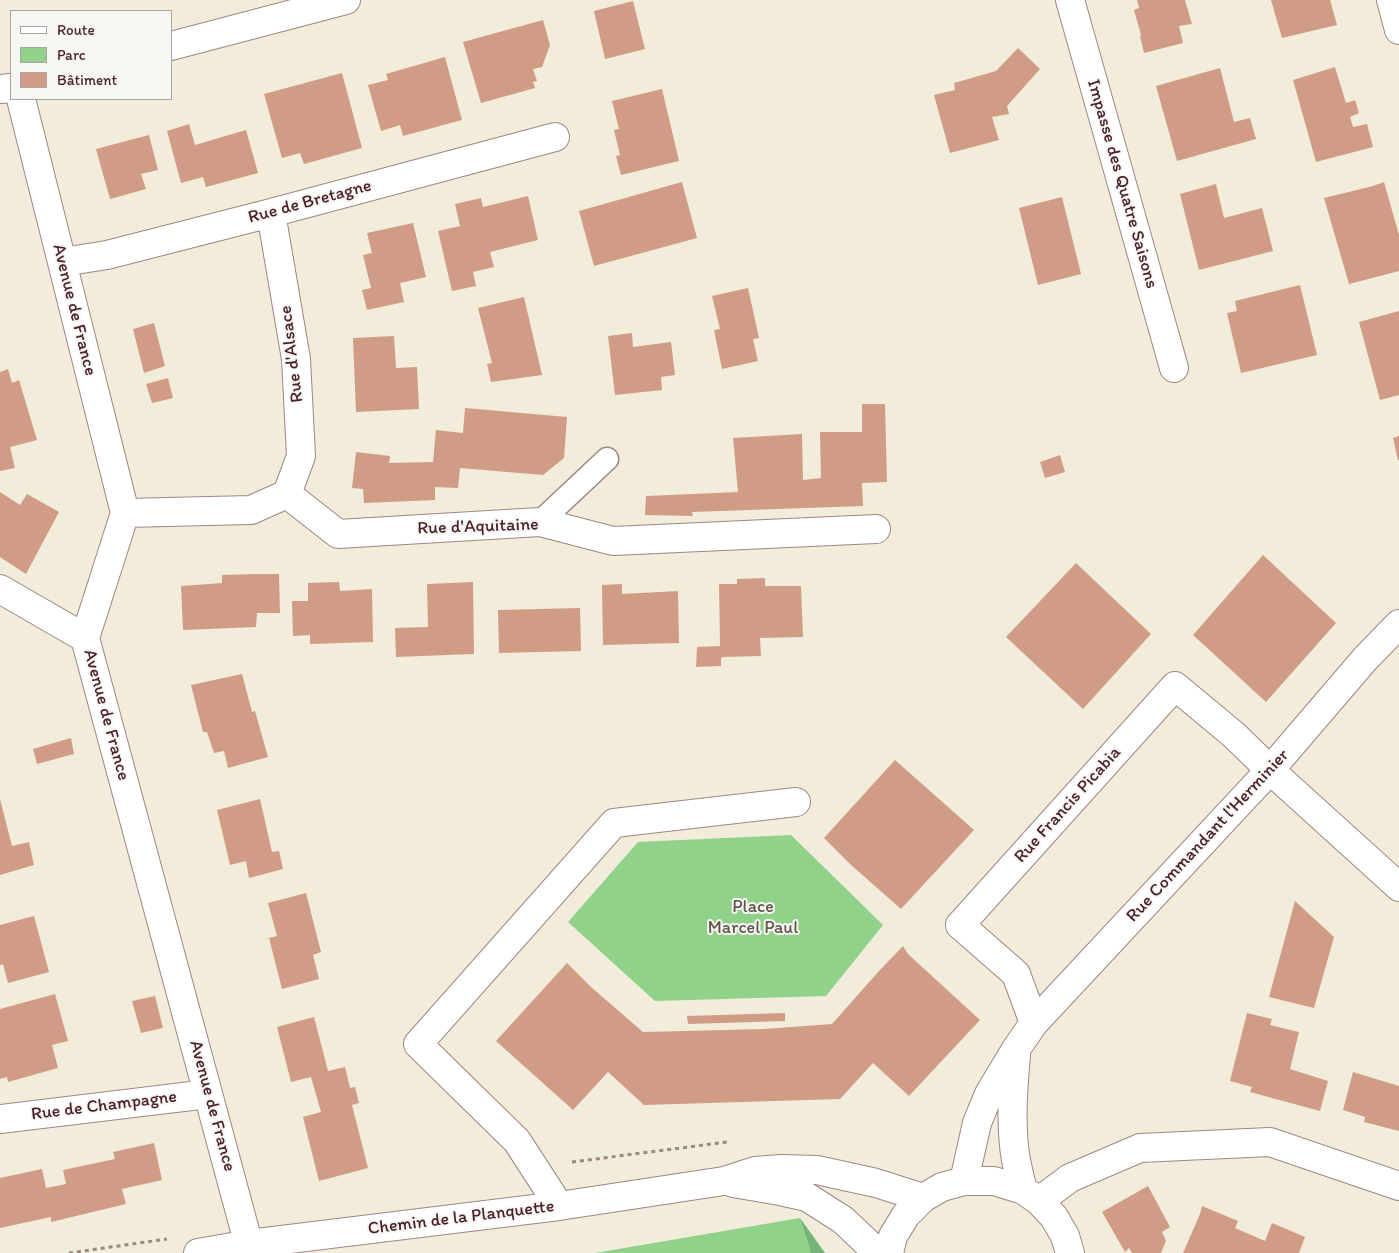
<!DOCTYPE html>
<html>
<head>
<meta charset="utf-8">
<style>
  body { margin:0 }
  #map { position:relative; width:1399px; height:1253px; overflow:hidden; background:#f2ecdb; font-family:Itim,sans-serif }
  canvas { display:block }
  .legend { position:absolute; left:10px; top:10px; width:162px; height:90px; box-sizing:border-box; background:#f6f6f2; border:1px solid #b1a0a2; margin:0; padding:6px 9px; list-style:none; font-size:15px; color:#4a1f2b }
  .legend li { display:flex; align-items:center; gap:10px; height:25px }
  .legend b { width:25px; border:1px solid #b1a0a2 }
</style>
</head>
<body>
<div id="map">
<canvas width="1399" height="1253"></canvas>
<ul class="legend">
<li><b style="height:6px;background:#fff"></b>Route</li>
<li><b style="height:14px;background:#91d28a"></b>Parc</li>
<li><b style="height:14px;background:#d09c86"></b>Bâtiment</li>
</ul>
</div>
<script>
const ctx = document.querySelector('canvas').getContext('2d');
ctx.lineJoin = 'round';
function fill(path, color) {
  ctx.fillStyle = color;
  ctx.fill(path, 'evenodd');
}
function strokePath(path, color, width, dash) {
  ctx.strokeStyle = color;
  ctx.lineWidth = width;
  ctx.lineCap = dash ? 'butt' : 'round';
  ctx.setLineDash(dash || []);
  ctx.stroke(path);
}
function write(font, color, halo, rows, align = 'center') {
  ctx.font = font + ' Itim,sans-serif';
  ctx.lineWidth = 4;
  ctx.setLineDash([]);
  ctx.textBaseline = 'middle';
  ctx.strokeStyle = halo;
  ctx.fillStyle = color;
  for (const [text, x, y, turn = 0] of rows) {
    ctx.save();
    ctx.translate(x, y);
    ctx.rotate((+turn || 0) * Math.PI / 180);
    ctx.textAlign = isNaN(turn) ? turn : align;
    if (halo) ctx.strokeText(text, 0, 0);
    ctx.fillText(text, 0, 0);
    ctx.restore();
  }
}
const green = new Path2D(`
  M 791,835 L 883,925 L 826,996 L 655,1001 L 568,922 L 638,842 Z
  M 800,1218 L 811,1253 L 595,1253 Z`);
const forest = new Path2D(`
  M 800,1218 L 825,1253 L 811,1253 Z`);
const building = new Path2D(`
  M 1137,0 L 1185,0 L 1192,24 L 1179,26 L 1183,43 L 1144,53 L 1140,36 L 1141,35 L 1134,10 L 1139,8 Z
  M 1271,0 L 1330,0 L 1337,25 L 1282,38 Z
  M 633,1 L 645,49 L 605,59 L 594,11 Z
  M 543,20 L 550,45 L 542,67 L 533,69 L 537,81 L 533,82 L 535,88 L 481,103 L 463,42 Z
  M 1018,48 L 1040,69 L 1007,106 L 1009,114 L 992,117 L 999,140 L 950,153 L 934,95 L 955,90 L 954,83 L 996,71 Z
  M 445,57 L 462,120 L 403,136 L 400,125 L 381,131 L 368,85 L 388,80 L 386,74 Z
  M 1335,67 L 1346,103 L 1355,100 L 1359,113 L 1350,117 L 1353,127 L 1367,124 L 1373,147 L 1316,162 L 1293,80 Z
  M 1220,68 L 1234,122 L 1250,118 L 1256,139 L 1177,161 L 1156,86 Z
  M 342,73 L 362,148 L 304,164 L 300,153 L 282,158 L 264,94 Z
  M 662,89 L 679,161 L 621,175 L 616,156 L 620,155 L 614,130 L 619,129 L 612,101 Z
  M 189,124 L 195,145 L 246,130 L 258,173 L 206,187 L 203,177 L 181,183 L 167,131 Z
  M 149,135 L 158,170 L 141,174 L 146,189 L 110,199 L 96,149 Z
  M 682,182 L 697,238 L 594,266 L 579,211 Z
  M 1384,182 L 1399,235 L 1399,271 L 1349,284 L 1324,198 L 1373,186 Z
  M 1216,184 L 1224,218 L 1262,208 L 1273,251 L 1199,270 L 1180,194 Z
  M 528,196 L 538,240 L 490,252 L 494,267 L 473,272 L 476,286 L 452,291 L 438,231 L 460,226 L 455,204 L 481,198 L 483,207 Z
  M 1062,197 L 1081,274 L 1038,285 L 1019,208 Z
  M 413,223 L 426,277 L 400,283 L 404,302 L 367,310 L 362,290 L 371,288 L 363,255 L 372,253 L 367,233 Z
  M 1300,285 L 1317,355 L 1241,373 L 1227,313 L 1237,311 L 1235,301 Z
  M 748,288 L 759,338 L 753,339 L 758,361 L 722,369 L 714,330 L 720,329 L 712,296 Z
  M 524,297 L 542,375 L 491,382 L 487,364 L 492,363 L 478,308 Z
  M 1399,311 L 1399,395 L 1380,400 L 1359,322 Z
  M 154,323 L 165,366 L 144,373 L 133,329 Z
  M 632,333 L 633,347 L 671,342 L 675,375 L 661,377 L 662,390 L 615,395 L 608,336 Z
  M 394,336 L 396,368 L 417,367 L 419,409 L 356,412 L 353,338 Z
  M 8,369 L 12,383 L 19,380 L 37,440 L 10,447 L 15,468 L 0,471 L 0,372 Z
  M 168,378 L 173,398 L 152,403 L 146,384 Z
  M 862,404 L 885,404 L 887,482 L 862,483 L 863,506 L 692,512 L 693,516 L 645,515 L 646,496 L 738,492 L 733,438 L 802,434 L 803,480 L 821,478 L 820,432 L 862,432 Z
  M 465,408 L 567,417 L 564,458 L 543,475 L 460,468 L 458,488 L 435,487 L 435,500 L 364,503 L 363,489 L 352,488 L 356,452 L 390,456 L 389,463 L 433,462 L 436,430 L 463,433 Z
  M 1399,436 L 1399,460 L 1398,460 L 1393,438 Z
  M 1060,455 L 1065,472 L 1045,478 L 1040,462 Z
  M 0,492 L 20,505 L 27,494 L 59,512 L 26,574 L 0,557 Z
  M 1263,555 L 1336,623 L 1266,702 L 1193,635 Z
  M 1076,563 L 1151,634 L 1083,709 L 1006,637 Z
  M 255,574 L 279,574 L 280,613 L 257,613 L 256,627 L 183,630 L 181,586 L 222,583 L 222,575 Z
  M 765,578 L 765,586 L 801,586 L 803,637 L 760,638 L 761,656 L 723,657 L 721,658 L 721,666 L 696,667 L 697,647 L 720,646 L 719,584 L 737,584 L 737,579 Z
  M 339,582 L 340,591 L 372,589 L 373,642 L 310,644 L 310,635 L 293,636 L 292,601 L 308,601 L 308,583 Z
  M 473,582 L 474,654 L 396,657 L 395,628 L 428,627 L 427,584 Z
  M 622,584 L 622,594 L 678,591 L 679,643 L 603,645 L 602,585 Z
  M 580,608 L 581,651 L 499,653 L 498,610 Z
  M 242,674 L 252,712 L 255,711 L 268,757 L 228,768 L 224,751 L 214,753 L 207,732 L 203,732 L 191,685 Z
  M 71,738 L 74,754 L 37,764 L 33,749 Z
  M 895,760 L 974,830 L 901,909 L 851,865 L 824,838 Z
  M 0,799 L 12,846 L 29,842 L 34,865 L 0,875 Z
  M 260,799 L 272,852 L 279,851 L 283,869 L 249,878 L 246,861 L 230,865 L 217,810 Z
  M 306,893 L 321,952 L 313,955 L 319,979 L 282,989 L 269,938 L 277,936 L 268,903 Z
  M 1295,901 L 1334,937 L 1314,1008 L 1269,997 Z
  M 34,916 L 49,972 L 8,983 L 3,964 L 0,965 L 0,925 Z
  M 903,946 L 908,954 L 980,1020 L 909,1096 L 873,1063 L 840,1099 L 644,1105 L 608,1072 L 573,1110 L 496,1041 L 567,963 L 591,987 L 643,1032 L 764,1029 L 832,1024 L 879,971 Z
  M 55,994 L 68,1041 L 52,1045 L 58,1068 L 8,1082 L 7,1077 L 0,1079 L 0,1009 Z
  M 155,996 L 163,1028 L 141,1033 L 132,1001 Z
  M 785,1013 L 785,1021 L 688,1024 L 687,1016 Z
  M 1247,1013 L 1272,1019 L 1270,1025 L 1299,1032 L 1290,1069 L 1328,1081 L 1320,1111 L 1250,1092 L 1252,1087 L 1230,1081 Z
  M 314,1017 L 328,1071 L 345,1067 L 350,1088 L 355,1087 L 359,1103 L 352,1105 L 368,1168 L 319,1181 L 303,1117 L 321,1112 L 311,1077 L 291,1082 L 277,1027 Z
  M 1353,1072 L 1399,1086 L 1399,1131 L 1364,1122 L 1365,1117 L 1343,1110 Z
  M 154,1143 L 162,1180 L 122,1189 L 126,1204 L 51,1222 L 51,1217 L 0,1228 L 0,1178 L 42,1169 L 46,1188 L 66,1184 L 63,1170 L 115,1159 L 113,1152 Z
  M 1148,1186 L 1170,1227 L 1162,1232 L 1166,1241 L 1161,1253 L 1132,1253 L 1129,1248 L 1125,1252 L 1102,1212 Z
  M 1202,1206 L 1238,1221 L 1235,1228 L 1265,1241 L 1272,1223 L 1305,1237 L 1299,1253 L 1183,1253 L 1200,1214 Z`);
const path = new Path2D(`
  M 572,1162 L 727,1142
  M 69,1253 L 167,1239`);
const lane = new Path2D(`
  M 540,522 L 607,459`);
const street = new Path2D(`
  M 1070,0 L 1174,368
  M 1391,0 L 1399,30
  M 171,46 L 346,0
  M 0,89 L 11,88
  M 21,99 L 125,513 L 85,638 L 251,1253
  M 271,213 L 296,359 L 301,456 L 287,494
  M 63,262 L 107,255 L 271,213 L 555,137
  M 287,494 L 338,534 L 540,522 L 613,541 L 876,529
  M 125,513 L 251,510 L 287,494
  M 0,589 L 85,638
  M 1034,1023 L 1016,974 L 960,925 L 1175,686 L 1234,735 L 1270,770 L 1399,887
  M 1016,1055 C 1013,1090 1010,1126 1016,1160 C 1018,1170 1020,1180 1023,1190
  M 0,1119 L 208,1094
  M 964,1181 L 977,1123 L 989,1094 L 1016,1049 L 1034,1023 L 1270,770 L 1365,659 L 1399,624
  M 733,1183 L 780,1191 L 807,1197 L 843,1220 L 878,1253
  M 1039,1201 L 1070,1178 L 1140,1148 L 1270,1142 L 1399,1186
  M 559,1206 L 517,1141 L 418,1044 L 614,823 L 796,802
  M 198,1253 L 249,1244 L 559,1206 L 724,1181 L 755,1171 L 781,1169 L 817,1170 L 876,1183 L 923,1198
  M 889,1253 L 893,1236 L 906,1215 L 923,1198 L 942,1187 L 964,1181 L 994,1181 L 1023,1190 L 1039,1201 L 1054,1217 L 1065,1236 L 1070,1253`);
const streetNames = [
  ["Impasse des Quatre Saisons",1122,184,74],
  ["Rue de Bretagne",310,202,-15],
  ["Avenue de France",74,310,76],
  ["Rue d'Alsace",292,354,-97],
  ["Rue d'Aquitaine",478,527,-2],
  ["Avenue de France",106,715,75],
  ["Rue Francis Picabia",1068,805,-48],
  ["Rue Commandant l'Herminier",1208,836,-47],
  ["Rue de Champagne",104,1106,-7],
  ["Avenue de France",212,1106,75],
  ["Chemin de la Planquette",461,1218,-7]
];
const parkNames = [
  ["Place",753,907],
  ["Marcel Paul",753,928]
];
fill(green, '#91d28a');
fill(forest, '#74b476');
fill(building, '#d09c86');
strokePath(lane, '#9e8683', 25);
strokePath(street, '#9e8683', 30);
strokePath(path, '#9e8683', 3, [4, 4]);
strokePath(lane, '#fff', 22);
strokePath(street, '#fff', 28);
write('18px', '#4a1f2b', '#f6f6f2', streetNames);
write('18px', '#5f5548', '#f6f6f2', parkNames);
</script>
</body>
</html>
